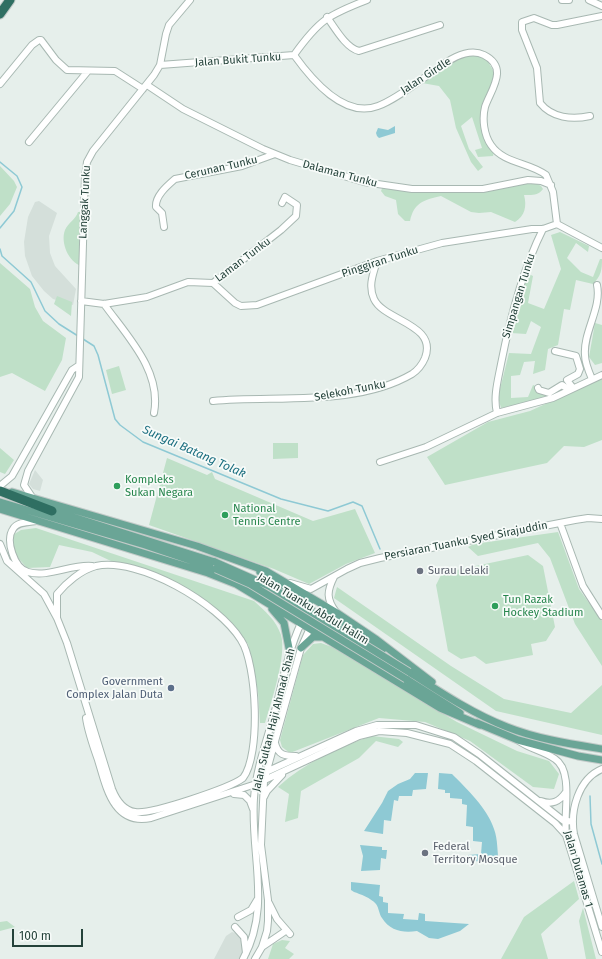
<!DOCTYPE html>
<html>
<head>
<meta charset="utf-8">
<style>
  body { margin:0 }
  #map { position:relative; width:602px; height:959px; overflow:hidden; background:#e6efeb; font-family:"Fira Sans",sans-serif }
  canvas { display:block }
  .scale { position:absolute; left:12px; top:929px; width:71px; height:18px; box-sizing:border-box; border:2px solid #24423a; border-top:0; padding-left:5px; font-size:12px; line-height:14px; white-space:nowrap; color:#24423a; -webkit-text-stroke:3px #f7fbf9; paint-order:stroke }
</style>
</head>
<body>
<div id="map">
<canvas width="602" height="959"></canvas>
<div class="scale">100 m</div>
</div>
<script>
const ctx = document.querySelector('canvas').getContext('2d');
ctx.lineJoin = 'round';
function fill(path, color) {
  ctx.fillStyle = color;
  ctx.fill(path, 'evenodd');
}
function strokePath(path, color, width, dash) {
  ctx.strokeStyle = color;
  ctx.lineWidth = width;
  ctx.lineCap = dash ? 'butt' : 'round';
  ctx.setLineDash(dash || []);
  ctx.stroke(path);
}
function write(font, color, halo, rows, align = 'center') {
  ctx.font = font + ' "Fira Sans",sans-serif';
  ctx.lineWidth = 3.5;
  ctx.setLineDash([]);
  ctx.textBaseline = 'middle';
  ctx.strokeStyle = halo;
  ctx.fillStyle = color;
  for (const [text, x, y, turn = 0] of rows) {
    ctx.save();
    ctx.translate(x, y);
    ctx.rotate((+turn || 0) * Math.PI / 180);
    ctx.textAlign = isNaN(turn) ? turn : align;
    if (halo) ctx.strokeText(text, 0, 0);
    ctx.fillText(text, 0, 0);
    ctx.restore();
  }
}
const built = new Path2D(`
  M 39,201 L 57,213 L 49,236 L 50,253 L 55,266 L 76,289 L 73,305 L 53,299 L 44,291 L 32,276 L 25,256 L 24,242 L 28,217 L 35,202 Z
  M 35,470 L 43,480 L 40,491 L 33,489 L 29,484 Z
  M 232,932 L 238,934 L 242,943 L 244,953 L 240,959 L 214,959 L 226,936 Z`);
const green = new Path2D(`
  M 472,55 C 486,56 490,63 495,75 L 482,113 L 494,152 L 493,156 L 478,157 L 475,150 L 482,148 L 472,117 L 461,126 L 469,149 L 483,167 L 478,171 L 471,162 L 456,128 L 450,100 L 439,86 L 422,83 L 454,60 Z
  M 0,166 L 14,181 L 17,187 L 10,204 L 0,216 Z
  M 532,181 L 541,186 L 543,189 C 538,196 532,195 524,195 C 527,206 525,216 515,222 L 491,212 L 479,213 L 471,212 L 441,196 C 423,200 414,203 410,221 L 405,221 L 398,214 L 396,200 L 385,196 L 381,191 L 383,186 L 450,190 Z
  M 78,212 L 82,212 L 81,266 C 69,262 60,243 65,230 C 68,223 76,219 78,212 Z
  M 560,232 L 589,246 L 588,252 L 576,243 L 567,258 L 581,272 L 593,277 L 600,259 L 602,259 C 602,270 601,276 593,284 L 576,280 L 570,310 L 564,309 L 558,345 L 548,349 L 545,370 L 533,374 L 535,361 L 524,362 L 520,375 L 511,376 L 511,398 L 528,397 L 533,385 L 553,394 L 544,399 L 501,408 L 498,397 L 509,353 L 531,354 L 541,327 L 531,321 L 526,334 L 511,333 L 527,273 L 533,276 L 528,303 L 544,309 L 561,269 L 551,235 Z
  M 0,263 L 30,289 L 35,307 L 43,321 L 66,338 L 62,360 L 45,391 L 12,373 L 0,377 Z
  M 57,296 L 72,302 L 71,316 L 54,304 Z
  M 595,323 L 602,325 L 602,363 L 595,365 L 589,357 Z
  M 119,366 L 126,390 L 112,394 L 106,370 Z
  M 602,378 L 602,440 L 584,447 L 564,446 L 547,463 L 445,485 L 427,457 L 488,422 L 530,411 Z
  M 273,443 L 298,443 L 298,458 L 273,459 Z
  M 0,448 L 14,460 L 5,474 L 0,472 Z
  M 167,458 L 207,475 L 212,472 L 215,479 L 313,521 L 355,509 L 375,553 L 346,564 L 309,584 L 274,569 L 149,525 Z
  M 36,528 L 254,601 C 265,611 276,620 281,635 C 287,655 271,702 265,723 L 260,723 L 258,692 L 248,644 L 229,621 L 191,591 L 113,562 L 92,552 L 59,545 L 50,567 L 27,568 L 13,552 L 11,536 L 21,530 Z
  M 558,532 L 579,589 L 602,621 L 602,666 L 575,624 L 550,558 L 538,543 L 478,556 L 468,547 L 474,544 Z
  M 528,555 L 543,566 L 555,627 L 546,641 L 531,644 L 533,655 L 486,664 L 475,656 L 461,659 L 448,651 L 436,585 L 442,573 Z
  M 337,587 L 451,666 L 504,699 L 571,713 L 602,685 L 602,735 L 496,711 L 334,598 Z
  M 321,643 L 332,647 L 457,722 L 517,751 L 549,761 L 559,774 L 554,789 L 533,787 L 470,741 L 425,722 L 379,718 L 290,753 L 282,747 L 280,740 L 303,655 L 313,644 Z
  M 372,736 L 399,739 L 403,742 L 398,747 L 376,741 L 359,758 L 301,791 L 298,818 L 285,822 L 289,794 L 278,787 C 304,763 339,747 372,736 Z
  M 574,881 L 579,899 L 541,934 L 548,959 L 501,959 L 524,917 Z
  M 583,908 L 596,959 L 586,959 L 579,921 Z
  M 7,921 L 15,927 L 0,931 L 0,922 Z
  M 282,940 L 290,941 L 285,948 L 294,954 L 289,959 L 268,959 L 273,944 Z`);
const water = new Path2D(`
  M 395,126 L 395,133 L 379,138 L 377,136 L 376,133 L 378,128 L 388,130 Z
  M 415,773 L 428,773 L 426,789 L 413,790 L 412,796 L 399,796 L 398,801 L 394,800 L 391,821 L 384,820 L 383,834 L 364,831 L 382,803 L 388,791 L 398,784 L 410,779 Z
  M 439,773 L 452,774 C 466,788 488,809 494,829 C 498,839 497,853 499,864 L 467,860 L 468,855 L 481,854 L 482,842 L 473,841 L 473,827 L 466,826 L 467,805 L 462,804 L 462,799 L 450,798 L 450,793 L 445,793 L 445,790 L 438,789 Z
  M 360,845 L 382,847 L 382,850 L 387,850 L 386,859 L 381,858 L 380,870 L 361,871 L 363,856 Z
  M 351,882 L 380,885 L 379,896 L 383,897 L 383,902 L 388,903 L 388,913 L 404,914 L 403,919 L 418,920 L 419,913 L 425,914 L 425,921 L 469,924 L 460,931 L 438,939 L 429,938 L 417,931 C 403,933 390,931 382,918 C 379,914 379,908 376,904 C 371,898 360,894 354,892 L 351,890 Z`);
const stream = new Path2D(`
  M 0,162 L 17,176 L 22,187 L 14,211 L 0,228
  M 0,249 L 2,256 L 31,282 L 45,311 L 59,324 L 78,336
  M 83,339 L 94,346 L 98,355 L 115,419 L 120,425 L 143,442 L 281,499 L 328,511 L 353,502 L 362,506 L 380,549
  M 590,796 L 591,824 L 602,864`);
const minor = new Path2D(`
  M 562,0 L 569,0
  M 589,0 L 602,6
  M 327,17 C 335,28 346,48 359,51 L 440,25
  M 294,55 C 312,80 344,119 378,106 C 398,99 428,74 447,62 C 457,55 472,49 484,55 C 510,68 490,91 485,107 C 482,119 484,135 491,145 C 504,164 529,162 546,175 L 553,192 L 557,224 L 602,248
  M 160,65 L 294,55 C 319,20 328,15 367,0
  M 0,84 L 32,45 L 39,40 L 41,40 L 56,60 L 67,70 L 115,71 L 143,89
  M 147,85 L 183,109 L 263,149 L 290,160 L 364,182 L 412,189 L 483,189 L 528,180 L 541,181 L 551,185
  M 590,116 C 572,120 552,118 540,103 L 537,68 L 522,30 L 522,22 L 534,18 L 552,25 L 557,25 L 602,16
  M 29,142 L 88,71
  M 164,227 L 162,213 L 156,207 C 155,196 167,186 175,179 L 242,166 L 275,154
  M 213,283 L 235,303 L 241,306 L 257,305 L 377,261 L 442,243 L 532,229 L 543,229 L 557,224
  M 81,301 L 104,304 L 147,297 L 188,282 L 213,283 L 281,230 L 296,216 L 297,205 L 285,197 L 282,203
  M 104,304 C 127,336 162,371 154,413
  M 555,351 L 576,356 L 580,369 L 578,374 L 567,380 L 573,388
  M 592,379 C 589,372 585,363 585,355 C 583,332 602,308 597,285
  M 538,388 L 539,390 L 549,393 L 562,385 L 569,390
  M 213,401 C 275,395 356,407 412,374 C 418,370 422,365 425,358 C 438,324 384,321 374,299 C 368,286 373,274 377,261
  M 497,413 C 493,397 498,380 501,364 C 510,318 522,271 543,229
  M 380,462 L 426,447 L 497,413 L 553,398 L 602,375
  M 0,486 L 12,476 L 72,370 L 78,366
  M 32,497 L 24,485 L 28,471 L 79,377 L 85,177 L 87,162 L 93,151 L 154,75 L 160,65 L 166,34 L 169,25 L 190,0
  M 36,521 C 28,522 17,522 13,529 C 5,540 14,568 28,572 C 48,578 71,564 92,566
  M 560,523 L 583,586 L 602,616
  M 0,544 L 7,561 L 44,594 L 57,618 L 67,643 L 112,789 C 116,799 122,810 135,812 C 150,815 230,788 243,778 C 261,755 257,664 241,640 C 218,603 139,557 96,566 C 81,570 66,583 57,594 L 57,618
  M 334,577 C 327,591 326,599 336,612
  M 290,583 L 311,589 L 347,569 L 360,563 L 380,558 L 575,520 L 588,518 L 602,519
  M 86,718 C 88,732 93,746 98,760 C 106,786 113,826 151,818 L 256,784 L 359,736 L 379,731 L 407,733 L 450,744 L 476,761 L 555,823 L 566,835
  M 519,741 C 530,749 544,751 555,759 C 574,771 563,815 566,835 L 602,952
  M 275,743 C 278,755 284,756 296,756
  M 602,769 C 578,779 570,811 574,834 L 602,927
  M 266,772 L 356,731 L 377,725 L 416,725 L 454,737 L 479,754 L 565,822 L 571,821
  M 234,794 L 244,795 L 250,801 L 253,809
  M 264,797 L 267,791 L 282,775
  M 541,801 C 552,805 559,802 566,792
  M 269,903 L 277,919 L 290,934
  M 238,917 L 251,910 L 257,900
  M 235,927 L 244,937 L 246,953
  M 262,947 L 284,932
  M 243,959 C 272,907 250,854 254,798 C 256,768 268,737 276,707 C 283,679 289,649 301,623
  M 255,959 L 262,947 L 267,931 L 268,921 L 268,900 L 261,845 L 264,781 L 301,648 L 310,628`);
const major = new Path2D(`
  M 12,492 L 197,546 L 266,571 L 337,613 L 377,640 L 432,682
  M 0,502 L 145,545 L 216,569
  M 0,509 L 208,573 L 236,584 L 440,708 L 480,725
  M 48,509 L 215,562
  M 260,572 L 309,603 L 314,616
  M 272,609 L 284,623 L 290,653
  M 310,615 L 317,613 L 325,613 L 383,649
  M 301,648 L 313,637 L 323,637
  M 409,672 C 440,692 473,714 507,727 C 537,739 571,744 602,749
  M 406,679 L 460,713
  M 477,723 L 518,740 L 578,756 L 602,760`);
const highway = new Path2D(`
  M 0,14 L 10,0
  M 0,491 L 52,511`);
const majorBridge = new Path2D(`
  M 215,562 L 269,586 L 409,672
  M 216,569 L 250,584 L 406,679`);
const markers = [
  [117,486,4,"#2e9e5b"],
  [225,515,4,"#2e9e5b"],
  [420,571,4,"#6b7280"],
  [495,606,4,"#2e9e5b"],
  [171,688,4,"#5c6f8a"],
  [425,853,4,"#6b7280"]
];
const streetNames = [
  ["Jalan Bukit Tunku",238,60,-4],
  ["Jalan Girdle",426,76,-33],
  ["Cerunan Tunku",221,168,-13],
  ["Dalaman Tunku",340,174,15],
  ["Langgak Tunku",85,202,-87],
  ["Laman Tunku",243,260,-37],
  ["Pinggiran Tunku",380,262,-18],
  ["Simpangan Tunku",519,296,-73],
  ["Selekoh Tunku",350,391,-11],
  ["Persiaran Tuanku Syed Sirajuddin",466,541,-11],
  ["Jalan Tuanku Abdul Halim",313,609,31],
  ["Jalan Sultan Haji Ahmad Shah",274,720,-76],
  ["Jalan Dutamas 1",578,869,74]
];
const leisureNames = [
  ["Kompleks",125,480],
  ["Sukan Negara",125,493],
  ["National",233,509],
  ["Tennis Centre",233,522],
  ["Tun Razak",503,600],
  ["Hockey Stadium",503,613]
];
const worshipNames = [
  ["Surau Lelaki",428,571],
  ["Federal",433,847],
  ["Territory Mosque",433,860]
];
const serviceNames = [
  ["Government",163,682],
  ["Complex Jalan Duta",163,695]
];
const waterNames = [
  ["Sungai Batang Tolak",194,452,24]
];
fill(built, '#d4dfda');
fill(green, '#bfe0c8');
fill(water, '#8ec9d4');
strokePath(stream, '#8ec9d4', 1.5);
strokePath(minor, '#a8b8b2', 8);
strokePath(major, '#c2cac8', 9);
strokePath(highway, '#c2cac8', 11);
strokePath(minor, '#fff', 6);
strokePath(major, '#6aa596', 7);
strokePath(highway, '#2f6f62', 9);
strokePath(majorBridge, '#c2cac8', 9, []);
strokePath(majorBridge, '#6aa596', 7);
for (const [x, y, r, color] of markers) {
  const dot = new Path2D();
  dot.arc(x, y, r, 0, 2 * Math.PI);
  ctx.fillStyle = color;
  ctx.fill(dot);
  strokePath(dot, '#f7fbf9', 1.5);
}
write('11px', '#24423a', '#f7fbf9', streetNames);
write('11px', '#27864d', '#f7fbf9', leisureNames, 'left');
write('11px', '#5b616d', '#f7fbf9', worshipNames, 'left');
write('11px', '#4e5e75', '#f7fbf9', serviceNames, 'right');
write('italic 12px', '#1c6f80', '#f7fbf9', waterNames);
</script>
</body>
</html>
